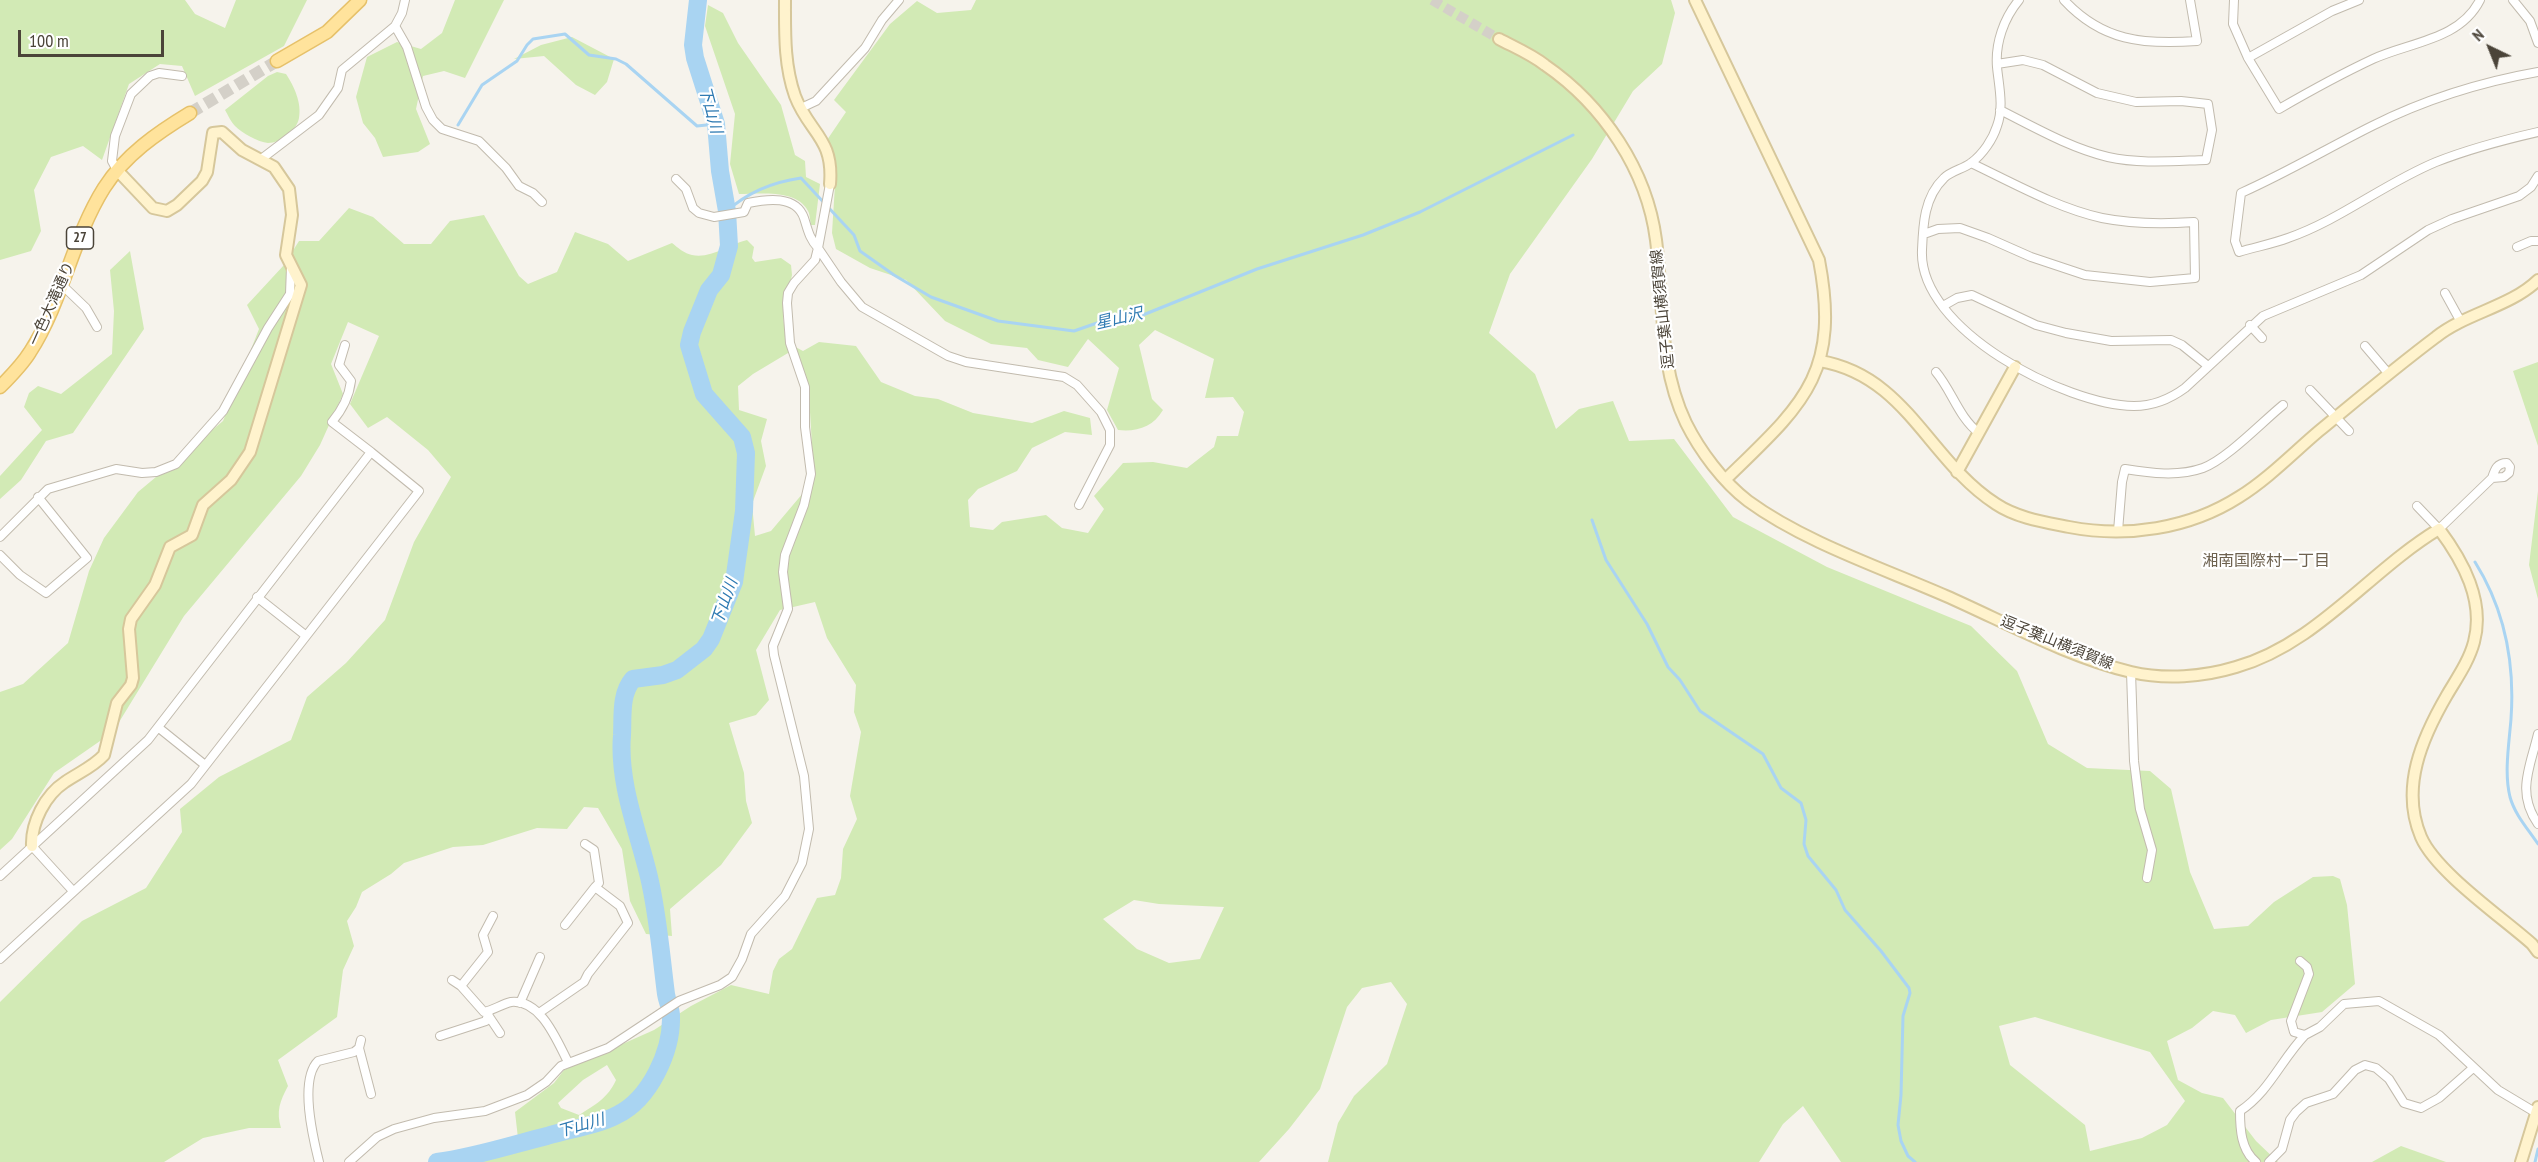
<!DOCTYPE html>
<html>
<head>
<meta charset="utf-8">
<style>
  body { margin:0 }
  #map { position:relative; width:2538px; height:1162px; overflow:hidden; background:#f6f3ec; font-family:"PT Sans Narrow",sans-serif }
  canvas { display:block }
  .north { position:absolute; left:2460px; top:18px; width:60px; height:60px; -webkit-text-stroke:4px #fff; paint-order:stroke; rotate:317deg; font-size:16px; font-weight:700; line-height:24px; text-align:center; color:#4b4439 }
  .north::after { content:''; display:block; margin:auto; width:21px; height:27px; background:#4b4439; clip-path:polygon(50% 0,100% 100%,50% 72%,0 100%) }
  .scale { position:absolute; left:18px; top:30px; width:146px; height:27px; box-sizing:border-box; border:3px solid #4b4439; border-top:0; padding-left:8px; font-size:18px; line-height:21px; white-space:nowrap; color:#4b4439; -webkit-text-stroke:4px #fff; paint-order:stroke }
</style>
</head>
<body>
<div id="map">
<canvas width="2538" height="1162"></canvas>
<div class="north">N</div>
<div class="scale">100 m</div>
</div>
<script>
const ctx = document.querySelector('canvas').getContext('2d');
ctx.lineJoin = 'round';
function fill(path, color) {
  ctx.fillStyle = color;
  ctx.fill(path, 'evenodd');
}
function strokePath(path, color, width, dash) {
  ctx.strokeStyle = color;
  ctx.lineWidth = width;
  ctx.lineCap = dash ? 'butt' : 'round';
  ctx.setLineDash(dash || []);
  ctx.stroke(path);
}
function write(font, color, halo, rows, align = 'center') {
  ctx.font = font + ' "PT Sans Narrow","Noto Sans JP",sans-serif';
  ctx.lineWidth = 4.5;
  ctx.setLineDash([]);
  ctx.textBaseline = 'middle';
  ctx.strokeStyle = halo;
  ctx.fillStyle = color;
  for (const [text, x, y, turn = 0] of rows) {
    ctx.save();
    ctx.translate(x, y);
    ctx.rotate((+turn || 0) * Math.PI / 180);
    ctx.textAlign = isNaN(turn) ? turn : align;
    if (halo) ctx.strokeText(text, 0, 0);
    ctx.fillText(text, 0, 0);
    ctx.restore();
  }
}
const green = new Path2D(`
  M 0,0 L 185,0 L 195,14 L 225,28 L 236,0 L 307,0 L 284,46 L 195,96 L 182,66 L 160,64 L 129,84 L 102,160 L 83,146 L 51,157 L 34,190 L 41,231 L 31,251 L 0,260 Z
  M 455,0 L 504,0 L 465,78 L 444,71 L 423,76 L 416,109 L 430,144 L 418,152 L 383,157 L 375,138 L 363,123 L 356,97 L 367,57 L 397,42 L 421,49 L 442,33 Z
  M 976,0 L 1671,0 L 1675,13 L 1662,64 L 1633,91 L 1592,159 L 1510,274 L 1489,333 L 1535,374 L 1556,429 L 1579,409 L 1613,401 L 1629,441 L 1674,439 L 1733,517 L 1827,567 L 1971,626 L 2017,671 L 2048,744 L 2087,768 L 2150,771 L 2171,789 L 2190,872 L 2214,929 L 2248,926 L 2274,902 L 2313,877 L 2333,876 L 2340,879 L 2347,905 L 2355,984 L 2322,1012 L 2271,1020 L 2246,1033 L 2235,1015 L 2213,1011 L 2192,1028 L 2167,1041 L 2178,1080 L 2202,1093 L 2223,1098 L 2256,1141 L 2278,1162 L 1841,1162 L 1803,1106 L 1783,1124 L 1759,1162 L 1328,1162 L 1338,1123 L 1354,1096 L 1387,1064 L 1407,1004 L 1391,982 L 1362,988 L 1347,1007 L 1320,1089 L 1289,1129 L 1259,1162 L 464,1162 L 519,1147 L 515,1112 L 554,1083 L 564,1070 L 654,1030 L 691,1006 L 731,985 L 769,994 L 773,971 L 779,959 L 792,949 L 817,898 L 835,895 L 841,878 L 843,849 L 857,819 L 850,796 L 861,732 L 854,712 L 856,685 L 827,638 L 815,602 L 780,610 L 756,650 L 769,700 L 756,715 L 729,723 L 744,773 L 746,801 L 752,823 L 721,865 L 670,909 L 672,936 L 646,934 L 630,901 L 622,849 L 598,808 L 584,807 L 567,829 L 537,828 L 483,845 L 453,847 L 404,863 L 391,874 L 362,892 L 356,907 L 347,921 L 354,946 L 343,970 L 337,1017 L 278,1060 L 288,1086 C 280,1101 276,1111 281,1128 L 249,1128 L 203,1138 L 164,1162 L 0,1162 L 0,1002 L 82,921 L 146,888 L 182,832 L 180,809 L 219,777 L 291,740 L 307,697 L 346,663 L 385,620 L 414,542 L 451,477 L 428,450 L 387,417 L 368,428 L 350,404 L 379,336 L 348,322 L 331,364 L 343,394 L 320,445 L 301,476 L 184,616 L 113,732 L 54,773 L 12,839 L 0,850 L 0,692 L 23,684 L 68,643 L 89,571 L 104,538 L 138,492 L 223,421 L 259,329 L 247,305 L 284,265 L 299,241 L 319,241 L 349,208 L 373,217 L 404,244 L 431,244 L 450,221 L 484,215 L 519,276 L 528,284 L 557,272 L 575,232 L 608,244 L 628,261 L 672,243 C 677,247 685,254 692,255 C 711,259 729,244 747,240 L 754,247 L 752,258 L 755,262 L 781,258 L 791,265 L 792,275 L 783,316 L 786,342 L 803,351 L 819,342 L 856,346 L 881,382 L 915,396 L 938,399 L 973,413 L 1032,423 L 1064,411 L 1090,418 L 1092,435 L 1065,432 L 1032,448 L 1017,471 L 978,489 L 968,500 L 970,527 L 993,530 L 1002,522 L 1046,515 L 1062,528 L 1088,533 L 1104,509 L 1094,496 L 1123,463 L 1153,462 L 1187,468 L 1214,447 L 1217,436 L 1238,436 L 1244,412 L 1233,397 L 1205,398 L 1214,359 L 1155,330 L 1139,345 L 1152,399 L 1163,410 C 1153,427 1137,432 1118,430 L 1107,410 L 1119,368 L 1088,339 L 1068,367 L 1038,360 L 1027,348 L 991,344 L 945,321 L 906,280 L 870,268 L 836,249 L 832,233 L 836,169 L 827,140 L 846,112 L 834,100 L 890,24 L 917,1 L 937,13 L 971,10 ZM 788,353 L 800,358 L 809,395 L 814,480 L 771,531 L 755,536 L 752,504 L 766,466 L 761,441 L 767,419 L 739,410 L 738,386 L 753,374 ZM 1134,900 L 1159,904 L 1224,907 L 1200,959 L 1169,963 L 1137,949 L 1103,919 ZM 2035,1017 L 2150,1052 L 2185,1101 L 2167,1125 L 2142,1138 L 2090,1151 L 2085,1125 L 2010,1065 L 1999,1026 ZM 607,1065 L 616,1080 C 608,1098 595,1105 579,1115 L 561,1108 L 558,1103 L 583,1080 Z
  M 708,5 L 723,13 L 738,43 L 781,105 L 795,155 L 805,161 L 806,177 L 820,184 L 815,225 L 811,225 C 810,221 810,214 808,211 C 797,189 759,194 739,194 L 730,164 L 735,114 L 705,26 Z
  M 572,37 L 614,59 L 607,82 L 595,95 L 576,85 L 544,56 L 514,59 L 541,45 Z
  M 277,72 L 286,74 C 294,86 302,103 299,118 C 297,130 281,143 268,143 C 258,142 242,133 235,126 C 231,122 228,115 225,110 L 268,76 Z
  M 130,251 L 144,329 L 73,433 L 46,441 L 21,480 L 0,499 L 0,476 L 42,430 L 24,407 L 29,393 L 38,386 L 61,394 L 112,354 L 114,311 L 110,270 Z
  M 2538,362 L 2538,446 L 2513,371 Z
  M 2538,491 L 2538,599 L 2529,565 Z
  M 2401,1146 L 2446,1162 L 2372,1162 Z`);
const stream = new Path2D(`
  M 458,125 L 482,85 L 517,61 L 527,45 L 533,39 L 565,34 L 589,55 L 616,59 L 626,64 L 697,126 L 716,124
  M 727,211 C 748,192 773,182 801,178 L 854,235 L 860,251 L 894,275 L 931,297 L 998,321 L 1074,331 L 1097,323 L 1133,319 L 1257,269 L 1363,235 L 1420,212 L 1573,135
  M 1592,520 L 1606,560 L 1647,624 L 1668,667 L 1680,680 L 1700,711 L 1763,754 L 1781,788 L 1801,803 L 1806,820 L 1804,844 L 1808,856 L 1836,890 L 1845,910 L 1881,951 L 1909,988 L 1910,993 L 1903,1016 L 1901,1095 L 1898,1125 L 1901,1141 L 1908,1156 L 1915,1162
  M 2475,562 C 2505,610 2515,663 2511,719 C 2509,744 2504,773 2510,797 C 2515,815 2528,829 2538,844
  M 2535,1162 L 2538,1149`);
const river = new Path2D(`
  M 437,1162 C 475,1157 511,1145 547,1136 C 570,1129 596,1126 617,1115 C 650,1099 672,1051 671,1016 C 671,1008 667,1001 666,994 C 661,955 658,915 649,877 C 638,831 618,783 622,735 C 623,717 620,694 633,679 L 663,675 L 677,670 L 704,649 L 711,639 L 734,582 L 744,511 L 746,453 L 742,437 L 704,394 L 689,345 L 692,332 L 709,290 L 721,275 L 729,246 L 727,211 L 720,171 L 716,124 L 695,58 L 693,45 L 698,0`);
const secondaryTunnel = new Path2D(`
  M 1432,0 L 1499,39`);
const primaryTunnel = new Path2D(`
  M 190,113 L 277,61`);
const street = new Path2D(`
  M 2019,0 C 2004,18 1995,43 1997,67 C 1999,87 2004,107 1997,126 C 1993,139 1983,154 1971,163 C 1963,169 1951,171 1944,178 C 1924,197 1923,225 1922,250 C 1918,330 2066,405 2134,406 C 2152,406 2170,399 2185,388 L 2263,316 L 2361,275 L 2428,230 L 2452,219 L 2519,196 L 2531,187 L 2538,176
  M 2064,0 C 2102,41 2143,45 2197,41 L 2190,0
  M 2234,0 L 2233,24 L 2248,58 L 2332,11 L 2359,0
  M 2513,0 L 2530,21 L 2538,43
  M 395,26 L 407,47 L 426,107 L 433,120 L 442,129 L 479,141 L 506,168 L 519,186 L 533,193 L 542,202
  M 2248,58 L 2279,109 C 2310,91 2341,74 2373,59 C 2410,42 2460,40 2480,0
  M 1997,64 L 2023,60 L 2043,65 L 2097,93 L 2136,102 L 2181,101 L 2208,104 L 2212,130 L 2206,160 C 2173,161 2139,164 2108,157 C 2070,148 2034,127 2000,110
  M 2538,72 C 2481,82 2424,100 2372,126 C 2328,148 2286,173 2241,193 L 2235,241 L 2239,252 C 2255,247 2272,244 2288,238 C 2340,220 2385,183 2436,162 C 2469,149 2503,140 2538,132
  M 801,108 L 816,101 L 865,48 L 882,20 L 899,0
  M 260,160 L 319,115 L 338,88 L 342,70 L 395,26 L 402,13 L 405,0
  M 117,170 L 112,161 L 115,136 L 131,94 L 150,76 L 159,73 L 182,76
  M 830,184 L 818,248 L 841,282 L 862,307 L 948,356 L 966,362 L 1064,377 L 1077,385 L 1101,412 L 1110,430 L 1110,445 L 1079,505
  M 1924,234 L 1938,229 L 1960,228 L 1988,238 L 2031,257 L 2085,275 L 2150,282 L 2195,278 L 2194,222 C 2164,224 2132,224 2102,218 C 2057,208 2013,183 1971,163
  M 2517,247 L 2531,241 L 2538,241
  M 62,285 L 86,308 L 97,327
  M 2445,293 L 2461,322
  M 1943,306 L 1957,298 L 1972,295 L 2036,325 L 2066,333 L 2111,341 L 2171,340 L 2182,345 L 2208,366
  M 2250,325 L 2262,338
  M 345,345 L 339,365 L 351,381 C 349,397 343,409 332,422 L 371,452
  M 2365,346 L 2388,373
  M 1936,372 C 1952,391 1959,418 1979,433
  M 2310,390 L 2349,431
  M 2417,506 L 2439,529 L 2492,478 C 2495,469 2497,463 2507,463 L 2510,467 L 2509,473 L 2504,477 L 2492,478
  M 2118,531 L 2122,482 L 2125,469 C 2150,473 2178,477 2203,468 C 2227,459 2262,422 2283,405
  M 0,537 L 48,489 L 116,469 L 142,473 L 156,472 L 176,464 L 223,411 L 268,328 L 290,294 L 291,267
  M 0,555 L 20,575 L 46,593 L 87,558 L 38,497
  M 257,597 L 305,635
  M 2131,672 L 2134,761 L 2140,809 L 2152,850 L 2147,878
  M 159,728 L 205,765
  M 2538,734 C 2530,768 2516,792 2538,824
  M 585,844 L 594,850 L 599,883 L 595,887
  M 32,846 L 73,891
  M 0,876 L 148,740 L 371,452 L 419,491 L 191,784 L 0,959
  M 2300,961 L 2307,967 L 2309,974 L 2291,1021 L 2294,1032 L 2305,1035 L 2320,1027 L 2344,1004 L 2379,1001 L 2439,1035 L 2498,1090 L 2538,1114
  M 452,980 L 461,986 L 484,1012 C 494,1010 502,1004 511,1002 C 541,999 557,1041 568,1062
  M 461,986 L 488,952 L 483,935 L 493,916
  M 520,1003 L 540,957
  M 539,1013 L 584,982 L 588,974 L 628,923 L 620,906 L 595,887 L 565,925
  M 488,1015 L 500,1033
  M 440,1036 L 486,1021 L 489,1012
  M 359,1048 L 371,1094
  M 319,1162 C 313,1138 299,1080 318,1061 L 354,1052 L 359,1048 L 361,1040
  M 349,1162 L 377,1137 L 394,1129 L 434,1118 L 485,1111 L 527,1095 L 546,1082 L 561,1066 L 608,1048 L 679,1001 L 720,985 L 732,977 L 742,959 L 751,934 L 785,896 L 802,863 L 809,829 L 804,776 L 774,655 L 773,646 L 788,609 L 783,572 L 785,555 L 804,505 L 811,474 L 805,427 L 805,387 L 790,343 L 787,303 L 788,293 L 794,283 L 815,260 L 818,248 C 809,238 808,230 804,218 C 796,195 767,199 748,203 L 744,212 L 714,217 L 699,213 L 693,208 L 686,189 L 676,179
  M 2256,1162 C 2241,1150 2240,1129 2240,1111 C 2269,1092 2281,1060 2305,1035
  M 2269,1162 L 2282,1149 L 2290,1120 L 2296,1112 L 2306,1103 L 2333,1094 L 2355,1070 L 2365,1065 L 2376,1068 L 2389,1079 L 2404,1103 L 2421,1108 L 2439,1098 L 2473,1068`);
const secondary = new Path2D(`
  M 785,0 C 785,33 784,65 795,96 C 809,133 834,138 830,184
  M 1695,0 L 1819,260 C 1841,375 1802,405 1726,479
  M 1499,39 C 1514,47 1531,54 1545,65 C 1603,105 1647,170 1656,240 C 1664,302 1658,365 1686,423 C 1700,451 1723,482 1748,501 C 1804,542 1882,568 1946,596 C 2005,622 2068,657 2131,672 C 2165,680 2203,677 2236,667 C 2317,644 2369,571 2439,529 C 2463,561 2485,601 2474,642 C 2469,661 2457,678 2447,695 C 2422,738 2400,788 2421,837 C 2436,872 2503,918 2532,944 L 2538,952
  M 1820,361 C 1907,376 1928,460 1996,504 C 2017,518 2044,522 2069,527 C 2126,538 2189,529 2239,497 C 2268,479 2293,453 2319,431 C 2358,399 2396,367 2436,337 C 2466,313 2510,307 2538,280
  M 1957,472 L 2015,367
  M 32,846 C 31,823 45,795 65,782 C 78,773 93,767 104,755 L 117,703 L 131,685 L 133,678 L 129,629 L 131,619 L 155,585 L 170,547 L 192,535 L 203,505 L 231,480 L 250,452 L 301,285 L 286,255 L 292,215 L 289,189 L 274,167 L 242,150 L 222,132 L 213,133 L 207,172 L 202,181 L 177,205 L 167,211 L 153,208 L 117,170
  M 2521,1162 L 2538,1107`);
const primary = new Path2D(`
  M 277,61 L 327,32 L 360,0
  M 0,387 C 11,376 22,365 30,352 C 63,301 72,239 104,188 C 125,155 157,133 190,113`);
const shields = [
  [80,238,27]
];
const shieldNames = [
  ["27",80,238]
];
const streetNames = [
  ["一色大滝通り",52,304,-66],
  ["逗子葉山横須賀線",1663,309,-96],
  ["逗子葉山横須賀線",2057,643,22]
];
const waterNames = [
  ["下山川",710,110,75],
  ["星山沢",1119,319,-13],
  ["下山川",725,602,-71],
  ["下山川",581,1126,-16]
];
const neighbourhoodNames = [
  ["湘南国際村一丁目",2266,561]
];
fill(green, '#d2eab5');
strokePath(stream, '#a9d4f2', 3);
strokePath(river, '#a9d4f2', 18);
strokePath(secondaryTunnel, '#d4d0c8', 10, [10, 5]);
strokePath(primaryTunnel, '#d4d0c8', 12, [12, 6]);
strokePath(street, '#c2bbae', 10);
strokePath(secondary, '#d6c79b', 14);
strokePath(primary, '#e6c16a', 15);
strokePath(street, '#fff', 8);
strokePath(secondary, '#fff3cd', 10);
strokePath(primary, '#ffe39c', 12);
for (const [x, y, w] of shields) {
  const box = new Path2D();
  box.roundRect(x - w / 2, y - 11, w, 22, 4.5);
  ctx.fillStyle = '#fff';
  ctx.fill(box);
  strokePath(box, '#4b4439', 1.5);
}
write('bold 14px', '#4b4439', null, shieldNames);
write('15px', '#4b4439', '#fff', streetNames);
write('italic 16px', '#2e7ab2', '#fff', waterNames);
write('16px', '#6e6250', '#fff', neighbourhoodNames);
</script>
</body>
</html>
